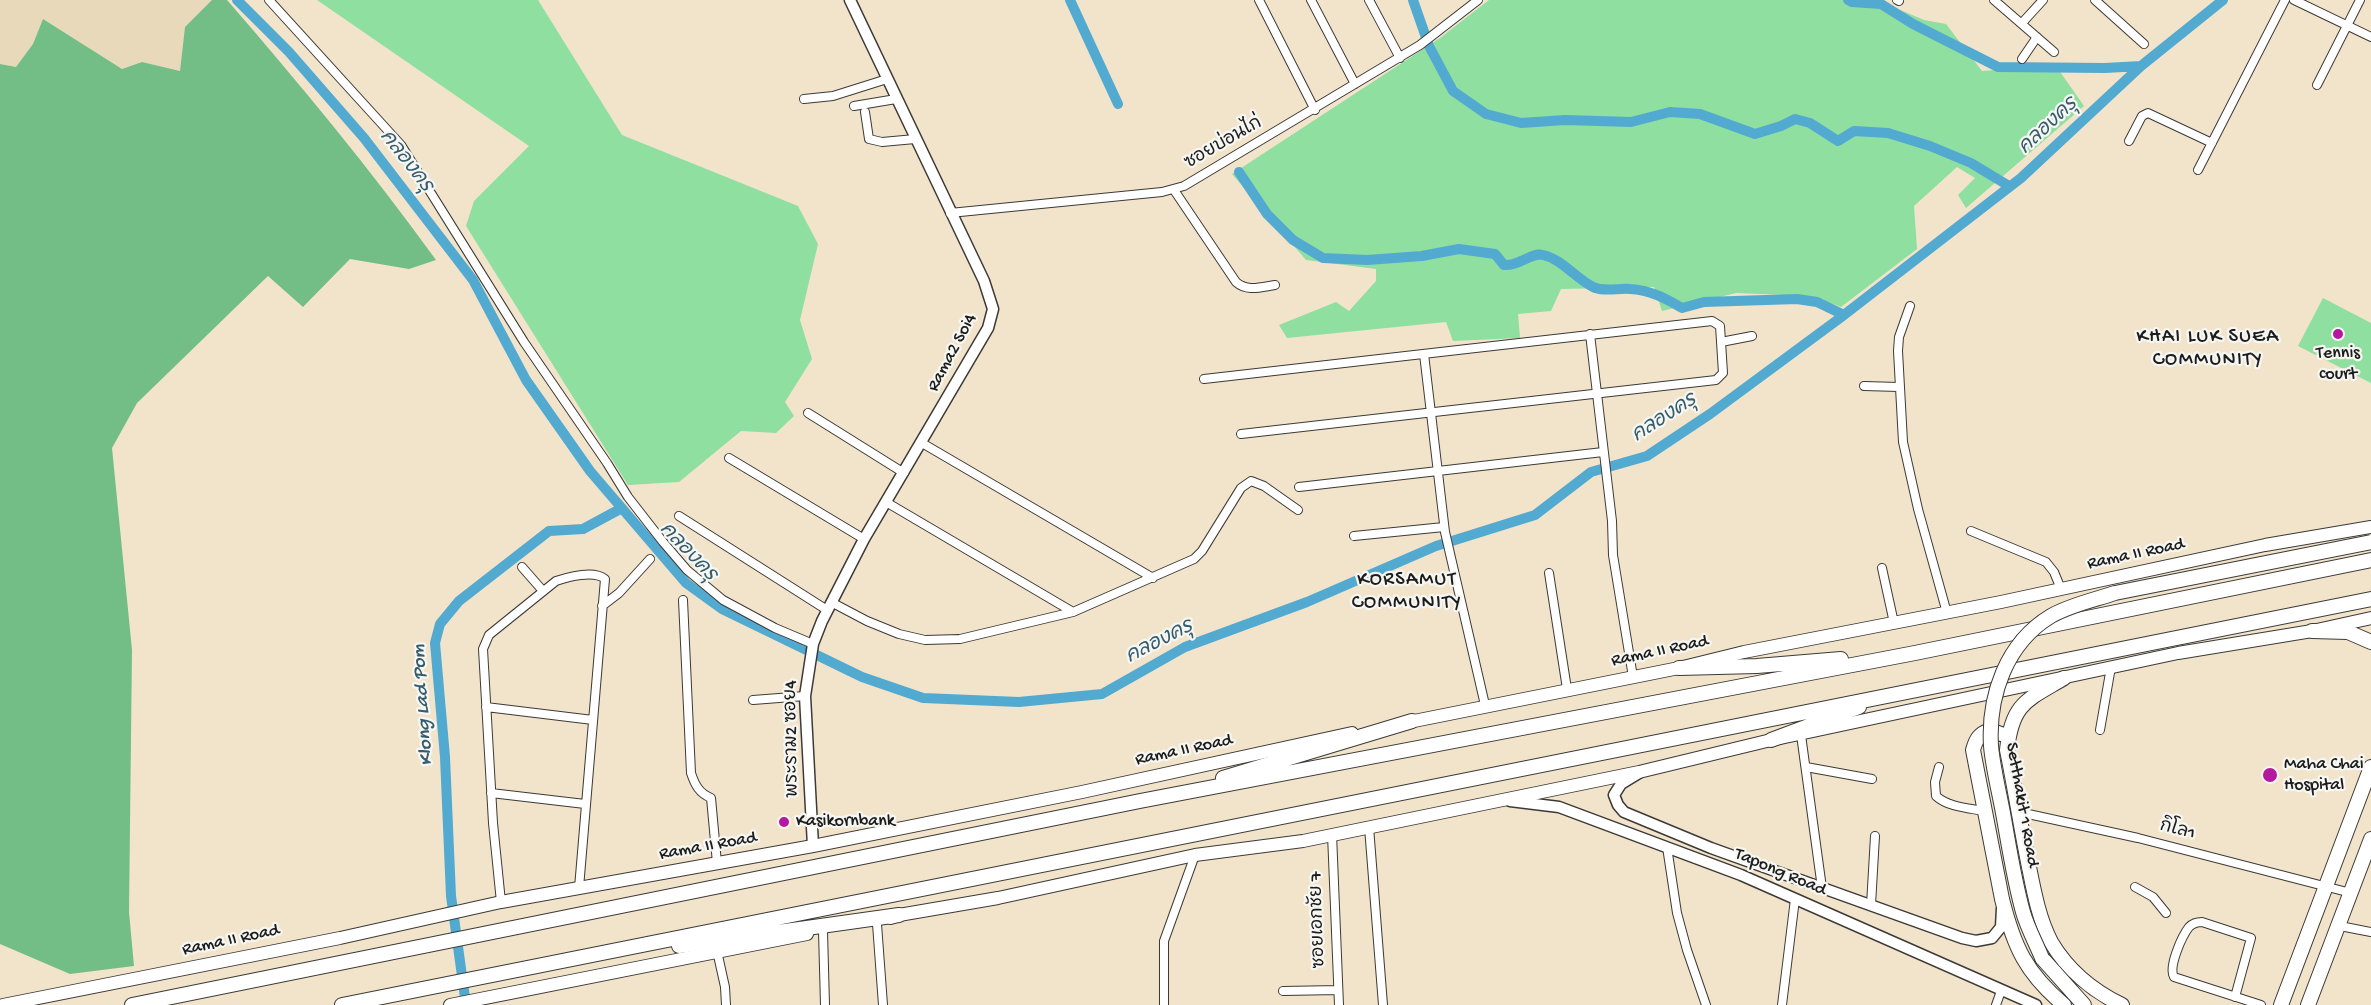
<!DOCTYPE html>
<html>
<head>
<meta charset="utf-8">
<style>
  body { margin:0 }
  canvas { display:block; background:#f2e3cb }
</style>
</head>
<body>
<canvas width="2371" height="1005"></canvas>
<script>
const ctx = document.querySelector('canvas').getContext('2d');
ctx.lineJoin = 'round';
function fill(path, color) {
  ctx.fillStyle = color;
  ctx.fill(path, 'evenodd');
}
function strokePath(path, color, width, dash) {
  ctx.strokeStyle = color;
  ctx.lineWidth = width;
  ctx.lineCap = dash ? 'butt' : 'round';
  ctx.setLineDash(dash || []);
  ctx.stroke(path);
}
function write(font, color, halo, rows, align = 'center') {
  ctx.font = font + ' "Gochi Hand","Playpen Sans Thai",sans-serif';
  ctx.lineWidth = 4.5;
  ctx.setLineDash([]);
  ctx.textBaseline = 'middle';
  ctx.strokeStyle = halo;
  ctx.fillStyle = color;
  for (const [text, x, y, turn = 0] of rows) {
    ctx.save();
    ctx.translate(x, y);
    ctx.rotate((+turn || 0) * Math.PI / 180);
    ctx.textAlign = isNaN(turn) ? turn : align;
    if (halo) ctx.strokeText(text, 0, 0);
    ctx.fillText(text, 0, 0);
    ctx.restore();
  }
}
const built = new Path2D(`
  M 0,0 L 212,0 L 185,27 L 180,71 L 142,62 L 122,69 L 43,19 L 33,44 L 16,67 L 0,64 Z`);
const green = new Path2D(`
  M 317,0 L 538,0 L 622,135 L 798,206 L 818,244 L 800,320 L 812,359 L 785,402 L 794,416 L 776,433 L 741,431 L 679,482 L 628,485 L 466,226 L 474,201 L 529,146 Z
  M 1489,0 L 1877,0 L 1924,20 L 1946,24 L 1982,71 L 2056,66 L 2084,106 L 1966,208 L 1958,195 L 1975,178 L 1957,167 L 1914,206 L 1917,249 L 1841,307 L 1811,296 L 1736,293 L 1662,311 L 1654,287 L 1561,289 L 1551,311 L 1518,314 L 1520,338 L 1453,341 L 1446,322 L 1287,338 L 1279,325 L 1336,302 L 1349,311 L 1376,281 L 1376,269 L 1306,260 L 1232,174 L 1440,38 Z
  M 2323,298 L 2371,323 L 2371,383 L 2298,346 Z`);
const forest = new Path2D(`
  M 212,0 L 227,0 C 300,84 371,170 436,260 L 409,269 L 350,259 L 303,307 L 268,276 L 137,403 L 112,448 L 132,650 L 129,912 L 134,966 L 70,974 L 0,944 L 0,64 L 16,67 L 33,44 L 43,19 L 122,69 L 142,62 L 180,71 L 185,27 Z`);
const canal = new Path2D(`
  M 237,0 L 289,52 L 364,138 L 473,280 L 526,380 L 590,471 L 686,583 L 722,609 L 862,677 L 923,698 L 1019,702 L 1102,694 L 1185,647 L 1307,602 L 1436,546 L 1535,515 L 1591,472 L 1647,456 L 1710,414 L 1840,318 L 2021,178 L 2141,66 L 2223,0
  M 1070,0 L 1118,104
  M 1413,0 L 1429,46 L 1453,91 L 1486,114 L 1521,123 L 1565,120 L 1631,122 L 1670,112 L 1700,114 L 1755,134 L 1781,126 L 1795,119 L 1810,123 L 1838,141 L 1854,131 L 1888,133 L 1930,146 L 1971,163 L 2009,186
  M 1848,0 L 1852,2 L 1881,4 L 1913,24 L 1998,67 L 2105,68 L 2141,66
  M 1239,172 L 1267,214 L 1293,240 L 1323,258 L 1367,260 L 1422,256 L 1459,249 L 1495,254 L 1504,265 C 1521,266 1530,252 1543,255 C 1562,259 1575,278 1593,287 C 1603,292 1619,288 1630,289 C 1650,290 1665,298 1682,308 L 1704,302 L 1797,299 L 1817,302 L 1844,315
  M 466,1005 L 451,896 L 445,757 L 435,643 L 440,624 L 459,601 L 549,531 L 583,529 L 622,508`);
const minor = new Path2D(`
  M 269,0 L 401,145 L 524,342 L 607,463 L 628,497 L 663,542 L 687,570 L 723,600 L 775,628 L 813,644
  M 1259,0 L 1315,110
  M 1311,0 L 1355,84
  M 1369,0 L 1400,58
  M 1897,0 L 1899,1
  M 1994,0 L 2054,52
  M 2095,0 L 2144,44
  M 2294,0 L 2371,37
  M 2022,23 L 2043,0
  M 2022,59 L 2037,37
  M 2317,85 L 2360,0
  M 804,99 L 833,96 L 887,79
  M 854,106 L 896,99
  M 865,112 L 869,139 L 882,142 L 915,139
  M 2129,141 L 2142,116 L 2148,113 L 2212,143
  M 2198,170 L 2285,0
  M 1174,190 L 1236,282 C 1247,292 1261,287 1275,285
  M 950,213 L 1162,192 L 1184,186 L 1420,45 L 1478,0
  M 1910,306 L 1899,337 L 1898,351 L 1903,442 L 1918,509 L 1947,613
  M 1590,334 L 1612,521 L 1613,555 L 1633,677
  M 1721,342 L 1752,336
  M 1424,354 L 1445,532 L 1485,705
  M 1204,379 L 1712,321 L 1720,326 L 1723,373 L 1716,380 L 1241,434
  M 1864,386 L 1899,387
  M 808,413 L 904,473
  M 922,443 L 1153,578
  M 729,458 L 864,539
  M 1299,487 L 1603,452
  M 886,502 L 1073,612
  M 679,516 L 827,610
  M 1971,531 L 2046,562 L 2054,572 L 2061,589
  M 1354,536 L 1444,527
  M 522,567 L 543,591
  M 1882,568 L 1894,623
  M 1549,573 L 1567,689
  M 683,600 L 691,773 C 695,785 699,793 711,798 L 717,863
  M 831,602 L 867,621 L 899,634 L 925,640 L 960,639 L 1073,612 L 1194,559 L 1202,551 L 1241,488 L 1251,481 L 1264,486 L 1298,510
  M 602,606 L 619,593 L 650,559
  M 753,700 L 805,696
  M 486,707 L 593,720
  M 2100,730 L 2111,667
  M 1801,735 L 1822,888
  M 1806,767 L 1872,779
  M 1939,767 L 1935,782 L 1936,796 C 1948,807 1968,808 1984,811
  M 491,793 L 585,804
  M 2019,812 L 2138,838 L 2351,893
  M 1369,827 L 1383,1005
  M 1332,834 L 1339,1005
  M 1667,847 L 1677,913 L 1687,950 L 1706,1005
  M 2135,887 L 2153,897 L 2166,913
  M 501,902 L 493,823 L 483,649 L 489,635 L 556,581 C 568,577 594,570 605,579 L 579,888
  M 1871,905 L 1875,836
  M 877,924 L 883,1005
  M 2340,926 L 2371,932
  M 823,931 L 825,1005
  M 717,951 L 725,987 L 726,1005
  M 1283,991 L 1338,990
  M 2235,997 L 2251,938 L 2202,922 C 2197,922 2193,923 2189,927 C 2182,936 2168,967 2174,977 L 2261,1005
  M 1164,1005 L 1164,941 L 1195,855
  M 1782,1005 L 1795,899
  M 1996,1005 L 2001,991`);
const tertiary = new Path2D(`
  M 1639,773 L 1621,784 L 1614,795 L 1618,805 L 1624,812 L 1711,848 L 1962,938 L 1976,941 L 1992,938 L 2001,927 L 2002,908
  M 1510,801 L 1559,807 L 1741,875 L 2036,1005
  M 813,846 L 805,696 L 813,644 L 822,621 L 864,539 L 988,328 L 993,309 L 984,281 L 850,0`);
const secondary = new Path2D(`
  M 1404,723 L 1679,668 L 1744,652 L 2001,602 L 2265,545 L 2371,527
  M 891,918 L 899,915 L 998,898 L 1195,855 L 1303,841 L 1639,772 L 1771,740 L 2178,653 L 2312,631 L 2371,618
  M 3,1005 L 340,938 L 501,902 L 813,846 L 1082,792 L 1352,733
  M 450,1005 L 807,934`);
const primary = new Path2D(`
  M 2312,631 L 2348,632 L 2371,642
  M 2064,678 C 2027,700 2012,703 2007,750 C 2015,789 2021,828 2029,867 C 2034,892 2039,919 2051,942 C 2067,969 2093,991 2122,1005
  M 2001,734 L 1990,730 C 1979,734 1976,739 1973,750 L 2002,899 C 2014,947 2026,973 2064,1005
  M 2042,958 L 2084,1005
  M 2281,1005 L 2371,767
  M 2308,1005 L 2371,839`);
const trunk = new Path2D(`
  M 1679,668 L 1757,666 L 1841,659
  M 1771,740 L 1859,707
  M 1223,778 L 1412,721
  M 679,946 L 899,915
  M 132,1005 L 1140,801 L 1915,653 L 2371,560
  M 342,1005 L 2371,599`);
const primaryBridge = new Path2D(`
  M 2042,958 C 2036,943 2027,927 2023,912 C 2014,880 2009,846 2003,813 C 1999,791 1993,768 1991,746 C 1988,696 2006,643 2051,616 C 2070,605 2094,600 2115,593 L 2371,542`);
const markers = [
  [2338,334,6,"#b5179e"],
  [2270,775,8,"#b5179e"],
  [784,822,6,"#b5179e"]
];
const streetNames = [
  ["ซอยบ่อนไก่",1224,144,-30],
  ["Rama2 Soi4",953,353,-62],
  ["Rama II Road",2136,555,-12],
  ["Rama II Road",1660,652,-12],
  ["พระราม2 ซอย4",793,739,-91],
  ["Rama II Road",1184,751,-12],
  ["Setthakit 1 Road",2021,805,80],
  ["กิโล1",2177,831,14],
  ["Rama II Road",708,847,-10],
  ["Tapong Road",1780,873,23],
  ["ซอยเอกชัย 7",1319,920,-92],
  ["Rama II Road",231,941,-12]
];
const poiNames = [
  ["Tennis",2338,354,"center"],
  ["court",2338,375,"center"],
  ["Maha Chai",2284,765],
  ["Hospital",2284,786],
  ["Kasikornbank",796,822]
];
const waterNames = [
  ["คลองครุ",2049,127,-43],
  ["คลองครุ",405,162,52],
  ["คลองครุ",1665,419,-33],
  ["คลองครุ",687,553,46],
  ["คลองครุ",1160,643,-27],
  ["Klong Lad Pom",424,705,-94]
];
const neighbourhoodNames = [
  ["KHAI LUK SUEA",2208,338],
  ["COMMUNITY",2208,361],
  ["KORSAMUT",1407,581],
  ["COMMUNITY",1407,604]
];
fill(built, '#e8d9ba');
fill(green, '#8edfa0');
fill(forest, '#72be86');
strokePath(canal, '#53aad0', 10);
strokePath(minor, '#3c3a36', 10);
strokePath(tertiary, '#3c3a36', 13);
strokePath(secondary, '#3c3a36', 14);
strokePath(primary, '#3c3a36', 16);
strokePath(trunk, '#3c3a36', 16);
strokePath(minor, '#fff', 8);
strokePath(tertiary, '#fff', 10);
strokePath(secondary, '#fff', 12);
strokePath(primary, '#fff', 14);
strokePath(trunk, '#fff', 14);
strokePath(primaryBridge, '#3c3a36', 16, []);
strokePath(primaryBridge, '#fff', 14);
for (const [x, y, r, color] of markers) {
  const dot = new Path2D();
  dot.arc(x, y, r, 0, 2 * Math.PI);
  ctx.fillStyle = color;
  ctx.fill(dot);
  strokePath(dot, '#f6f6f2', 2);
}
write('18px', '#1c1c1c', '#f6f6f2', streetNames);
write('18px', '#1c1c1c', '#f6f6f2', poiNames, 'left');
write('italic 20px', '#355c6d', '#f6f6f2', waterNames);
ctx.letterSpacing = '1.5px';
write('20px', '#1c1c1c', '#f6f6f2', neighbourhoodNames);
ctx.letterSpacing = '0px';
</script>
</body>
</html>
